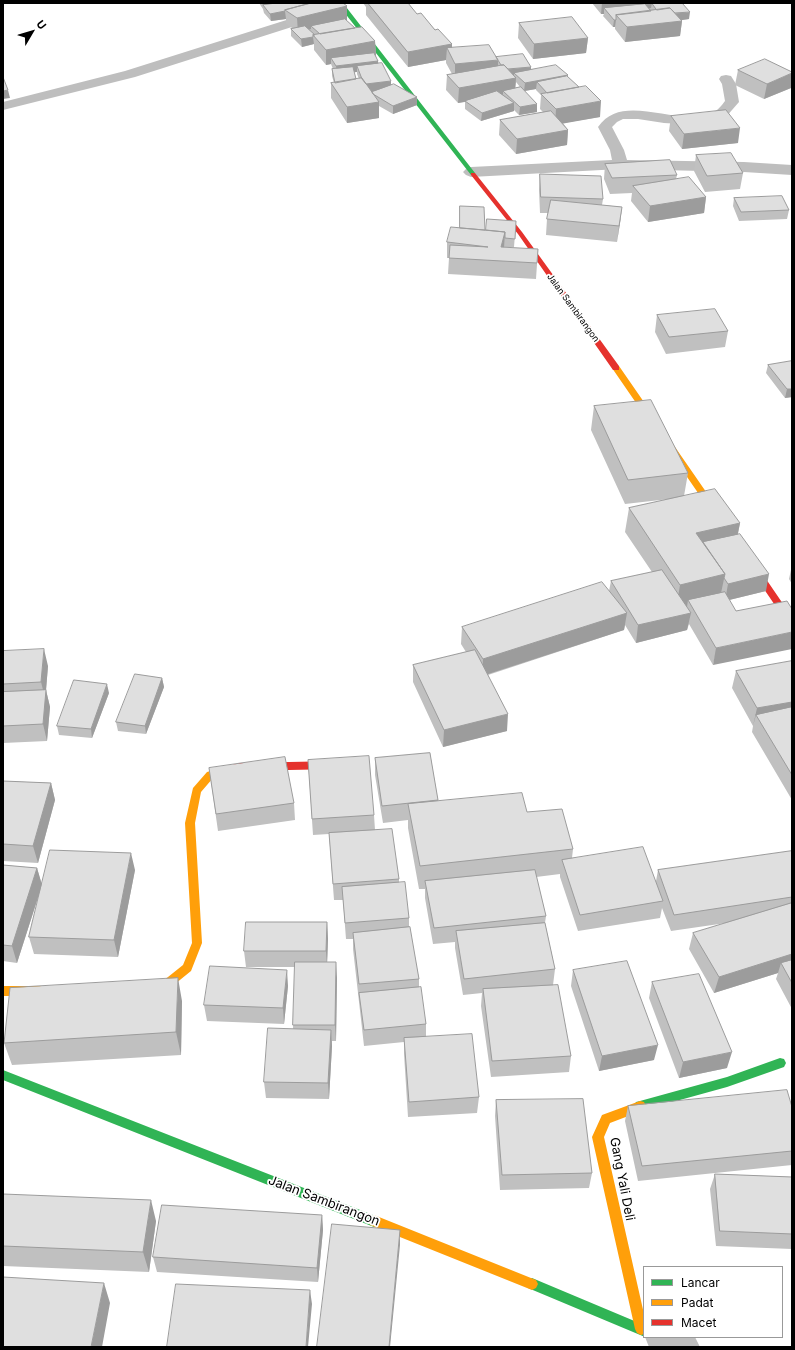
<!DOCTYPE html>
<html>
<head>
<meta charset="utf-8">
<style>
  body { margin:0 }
  #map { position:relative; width:795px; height:1350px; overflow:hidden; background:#fff; font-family:Inter,sans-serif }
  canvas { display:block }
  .frame { position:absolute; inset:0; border:4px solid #000; pointer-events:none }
  .legend { position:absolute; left:643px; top:1266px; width:140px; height:72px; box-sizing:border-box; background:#fff; border:1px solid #999; margin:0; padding:5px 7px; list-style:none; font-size:12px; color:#000 }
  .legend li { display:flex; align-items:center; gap:8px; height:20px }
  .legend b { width:20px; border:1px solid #999 }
  .north { position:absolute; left:12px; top:12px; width:40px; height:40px; -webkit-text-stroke:3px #fff; paint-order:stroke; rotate:52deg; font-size:11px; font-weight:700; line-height:16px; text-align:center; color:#000 }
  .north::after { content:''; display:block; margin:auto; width:14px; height:18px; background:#000; clip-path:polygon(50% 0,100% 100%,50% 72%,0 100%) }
</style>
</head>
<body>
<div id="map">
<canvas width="795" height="1350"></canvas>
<div class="frame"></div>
<ul class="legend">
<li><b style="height:5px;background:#30b455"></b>Lancar</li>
<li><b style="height:5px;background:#ff9f0a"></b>Padat</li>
<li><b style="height:5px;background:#e5322d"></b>Macet</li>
</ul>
<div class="north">U</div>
</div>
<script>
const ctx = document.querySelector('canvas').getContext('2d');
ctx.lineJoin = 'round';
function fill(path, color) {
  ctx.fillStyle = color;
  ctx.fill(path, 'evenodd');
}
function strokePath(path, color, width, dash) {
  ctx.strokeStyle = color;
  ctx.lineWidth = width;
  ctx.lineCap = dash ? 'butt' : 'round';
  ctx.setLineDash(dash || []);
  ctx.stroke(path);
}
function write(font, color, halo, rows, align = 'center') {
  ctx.font = font + ' Inter,sans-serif';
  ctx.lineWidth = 3.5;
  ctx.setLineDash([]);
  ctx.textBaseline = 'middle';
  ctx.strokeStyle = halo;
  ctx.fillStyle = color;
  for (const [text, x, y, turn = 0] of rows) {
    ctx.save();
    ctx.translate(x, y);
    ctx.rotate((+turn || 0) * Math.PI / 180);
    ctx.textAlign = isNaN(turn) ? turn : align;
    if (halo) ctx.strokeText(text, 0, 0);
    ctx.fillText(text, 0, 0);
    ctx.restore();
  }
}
const street = new Path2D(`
  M 315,11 L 320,12 L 322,15 L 320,18 L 135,77 L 3,110 L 3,102 L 125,71 Z
  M 726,75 L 731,76 L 736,84 L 739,102 L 725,118 L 696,125 L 664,123 L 638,119 L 623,119 L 617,122 L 612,127 L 624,150 L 627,160 L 744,162 L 792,165 L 792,175 L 744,172 L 620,169 L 471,177 L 466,175 L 463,172 L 466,169 L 471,167 L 612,160 L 610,150 L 598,127 C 623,90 678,129 714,112 C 718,110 722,105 725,101 L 722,84 L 719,79 L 721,76 Z
  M 645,1337 L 695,1337 L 700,1347 L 649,1347 Z`);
const fast = new Path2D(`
  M 337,3 L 343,3 L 475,173 L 475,175 L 471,175 Z
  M 780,1058 L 784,1059 L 786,1063 L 784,1067 L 727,1087 L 640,1111 L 636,1110 L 634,1106 L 636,1102 L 640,1101 L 727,1077 Z
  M 3,1070 L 378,1217 L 380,1221 L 378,1225 L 374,1227 L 3,1080 Z
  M 532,1278 L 644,1325 L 645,1337 L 528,1288 L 526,1284 L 528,1280 Z`);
const slow = new Path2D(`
  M 613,366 L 619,366 L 722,515 L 723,517 L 722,519 L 716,519 L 612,368 Z
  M 224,767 L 227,768 L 229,771 L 227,774 L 213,778 L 201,792 L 195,823 L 202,943 L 191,971 L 170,988 L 148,994 L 144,992 L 143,989 L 144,986 L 163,981 L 183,965 L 192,943 L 185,823 L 193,788 L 207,772 Z
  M 3,986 L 40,986 L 44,988 L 45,991 L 44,994 L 40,996 L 3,996 Z
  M 640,1101 L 644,1102 L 646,1106 L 644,1110 L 610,1123 L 604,1137 L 644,1314 L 644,1334 L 641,1335 L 637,1333 L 635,1329 L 592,1137 L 602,1115 Z
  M 374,1215 L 536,1280 L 538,1284 L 536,1288 L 532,1290 L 370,1225 L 368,1221 L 370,1217 Z`);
const jam = new Path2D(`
  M 471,173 L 475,173 L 522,232 L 619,366 L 619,370 L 613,370 L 518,234 L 471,175 Z
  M 750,559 L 753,560 L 792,617 L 792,627 L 789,626 L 747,564 L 746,562 L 747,560 Z
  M 338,761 L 341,762 L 343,765 L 341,768 L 338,769 L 240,771 L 224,775 L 221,774 L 219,771 L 221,768 L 240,763 Z`);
const wall = new Path2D(`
  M 259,3 L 343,3 L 347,20 L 346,20 L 355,28 L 375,41 L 376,56 L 378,64 L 391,85 L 417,97 L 417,105 L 393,114 L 379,106 L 379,118 L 347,123 L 331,98 L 331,83 L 334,83 L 332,76 L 332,69 L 333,69 L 331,64 L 326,65 L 314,50 L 314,44 L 302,47 L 291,36 L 291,29 L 292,28 L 286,24 L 286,19 L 271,21 L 264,13 L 263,9 ZM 354,72 L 357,72 L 357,74 L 359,79 L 356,79 Z
  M 363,3 L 408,3 L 417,14 L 452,44 L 452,48 L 496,57 L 531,67 L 531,69 L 568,77 L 600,117 L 563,123 L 568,130 L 567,145 L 516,154 L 499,135 L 500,120 L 543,112 L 540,109 L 541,95 L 536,90 L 536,89 L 525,91 L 537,112 L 519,115 L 514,110 L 514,111 L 481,121 L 465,109 L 465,102 L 458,103 L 446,90 L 447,75 L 452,74 L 446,63 L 446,60 L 408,67 L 366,15 L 366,7 ZM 516,82 L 520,87 L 515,88 Z
  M 592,3 L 682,3 L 689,19 L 681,20 L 682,21 L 680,36 L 625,42 L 615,29 L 615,27 L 613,27 L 603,16 L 604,14 L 601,14 Z
  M 519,23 L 588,38 L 586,53 L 533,59 L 518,38 Z
  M 738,70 L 791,88 L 764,99 L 735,85 Z
  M 671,116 L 738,143 L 682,149 L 669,131 Z
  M 696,155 L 743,173 L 740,189 L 705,192 L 694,171 Z
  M 605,164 L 677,175 L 676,179 L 706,197 L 704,213 L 648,222 L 631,201 L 632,193 L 610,194 L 604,179 Z
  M 540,174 L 603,199 L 602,205 L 622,207 L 620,223 L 617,242 L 546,235 L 547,219 L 548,213 L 540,213 L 539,190 Z
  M 734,198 L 789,210 L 787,219 L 739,221 L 733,206 Z
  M 516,221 L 514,247 L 504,247 L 504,248 L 538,249 L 536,279 L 448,274 L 449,258 L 447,258 L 447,242 L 459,228 L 486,230 Z
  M 657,315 L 728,331 L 725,347 L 666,354 L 655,332 Z
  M 792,361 L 792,397 L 785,398 L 766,373 L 768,365 Z
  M 594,406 L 688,473 L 684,496 L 740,523 L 738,534 L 766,591 L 729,600 L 713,665 L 689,624 L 687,630 L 636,643 L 625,625 L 624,630 L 488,675 L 507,731 L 443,747 L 413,682 L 413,665 L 466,652 L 461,644 L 462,627 L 609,591 L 611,581 L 652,572 L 625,532 L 629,508 L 669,499 L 625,504 L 591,430 Z
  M 792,565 L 792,584 L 789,579 Z
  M 3,651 L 48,666 L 46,690 L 50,707 L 47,741 L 3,743 Z
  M 792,661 L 792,800 L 752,732 L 753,726 L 732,688 L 736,671 Z
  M 162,678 L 164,687 L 146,734 L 118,731 L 116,722 Z
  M 109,693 L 92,738 L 59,735 L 57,726 Z
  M 430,753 L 438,801 L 527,812 L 573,849 L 572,858 L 656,881 L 658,870 L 792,851 L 792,1009 L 776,979 L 778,973 L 714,993 L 689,949 L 693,933 L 726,923 L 671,931 L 662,908 L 660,918 L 578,931 L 560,877 L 560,874 L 536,877 L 546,916 L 545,923 L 555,969 L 553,985 L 571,1056 L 569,1072 L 491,1077 L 481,1006 L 482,993 L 463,995 L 455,948 L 455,942 L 433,944 L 425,898 L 425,889 L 419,889 L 408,828 L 408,820 L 383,823 L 375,775 L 375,758 Z
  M 308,760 L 374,815 L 375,830 L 399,879 L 399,883 L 409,918 L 409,927 L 419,979 L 419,987 L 426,1024 L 426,1037 L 479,1097 L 477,1113 L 408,1117 L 404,1054 L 404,1042 L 364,1046 L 353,949 L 353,939 L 346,939 L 343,900 L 334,900 L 329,834 L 313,835 Z
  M 209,768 L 294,803 L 295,820 L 218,831 Z
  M 3,781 L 51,783 L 55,800 L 38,863 L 3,861 Z
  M 3,865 L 37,868 L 42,885 L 135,870 L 118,957 L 34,954 L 29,937 L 42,885 L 17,963 L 3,961 Z
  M 327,922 L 328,939 L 327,962 L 337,978 L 336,1041 L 332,1041 L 332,1046 L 329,1099 L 266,1098 L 264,1082 L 293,1029 L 295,967 L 246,967 L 244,951 Z
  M 573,970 L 654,1060 L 599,1071 L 571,986 Z
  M 652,982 L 727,1068 L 679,1078 L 649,998 Z
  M 288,986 L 284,1024 L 207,1021 L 204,1005 Z
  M 182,1001 L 181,1055 L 12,1065 L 4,1043 Z
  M 496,1100 L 592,1173 L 589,1188 L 500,1190 L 495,1116 Z
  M 628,1106 L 792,1107 L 792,1165 L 638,1181 L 625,1121 Z
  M 715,1174 L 792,1177 L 792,1249 L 716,1246 L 710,1189 Z
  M 3,1194 L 156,1221 L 149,1272 L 3,1266 Z
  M 322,1215 L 323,1230 L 318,1282 L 157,1272 L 153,1257 Z`);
const shadedWall = new Path2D(`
  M 263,3 L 281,3 L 263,5 L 263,9 Z
  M 602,3 L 665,3 L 652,3 L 651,8 L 608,13 L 604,8 L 604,14 L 601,14 Z
  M 347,6 L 347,20 L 314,29 L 311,26 L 311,29 L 298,33 L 297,18 Z
  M 285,11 L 286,19 L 271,21 L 270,14 Z
  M 690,12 L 689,19 L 661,23 L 662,15 Z
  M 614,20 L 616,20 L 615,27 L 613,27 Z
  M 682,21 L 680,36 L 625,42 L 627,27 Z
  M 313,37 L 314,44 L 302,47 L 301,39 Z
  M 588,38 L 586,53 L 533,59 L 534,44 Z
  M 375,41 L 376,56 L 331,58 L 331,64 L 326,65 L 326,50 Z
  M 452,44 L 452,58 L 447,48 L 446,60 L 408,67 L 408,52 Z
  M 498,60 L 498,75 L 455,79 L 455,64 Z
  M 378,61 L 379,69 L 357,66 L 357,72 L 337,74 L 336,66 Z
  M 531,67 L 531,75 L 514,73 L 514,77 L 504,70 Z
  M 792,73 L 792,83 L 791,88 L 764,99 L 767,84 Z
  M 568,75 L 567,83 L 537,82 L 536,89 L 524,91 L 525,83 Z
  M 516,78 L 515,93 L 503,91 L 503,95 L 458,103 L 459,88 Z
  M 391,81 L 391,89 L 365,92 L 365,84 Z
  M 8,90 L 10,98 L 3,99 L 3,91 Z
  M 417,97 L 417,105 L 393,114 L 393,106 Z
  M 601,101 L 600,117 L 555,125 L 556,109 Z
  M 379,102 L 379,118 L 347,123 L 347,107 Z
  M 514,103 L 514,111 L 481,121 L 482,113 Z
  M 537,104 L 537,112 L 519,115 L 520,107 Z
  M 740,128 L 738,143 L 682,149 L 684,134 Z
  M 568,130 L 567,145 L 516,154 L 517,139 Z
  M 706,197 L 704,213 L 648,222 L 650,206 Z
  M 622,207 L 620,223 L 617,242 L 619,226 Z
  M 505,232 L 504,248 L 501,247 Z
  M 787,389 L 792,389 L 792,397 L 785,398 Z
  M 740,523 L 735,547 L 708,553 L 696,533 Z
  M 725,574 L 720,598 L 688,600 L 687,607 L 676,609 L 680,585 Z
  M 769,574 L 766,591 L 725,601 L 728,584 Z
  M 627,613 L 624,630 L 482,676 L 483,659 Z
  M 691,613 L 687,630 L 636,643 L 638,625 Z
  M 792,632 L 792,649 L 713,665 L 716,648 Z
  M 44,649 L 48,666 L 46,690 L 50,707 L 47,741 L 43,724 L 45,698 L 41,682 Z
  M 162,678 L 164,687 L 146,734 L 145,726 Z
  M 107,684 L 109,693 L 92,738 L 91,729 Z
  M 792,702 L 792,718 L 756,715 L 753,726 L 757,708 Z
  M 508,714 L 507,731 L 443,747 L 444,730 Z
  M 51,783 L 55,800 L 38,863 L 33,846 Z
  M 131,853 L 135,870 L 118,957 L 114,940 Z
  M 37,868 L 42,885 L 17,963 L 12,946 Z
  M 327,922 L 328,939 L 327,967 L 326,951 Z
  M 792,954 L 792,969 L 781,963 L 778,973 L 714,993 L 719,977 Z
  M 336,962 L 337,978 L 336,1041 L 335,1025 Z
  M 287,970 L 288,986 L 284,1024 L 283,1008 Z
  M 178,978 L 182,1001 L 181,1055 L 176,1032 Z
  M 331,1030 L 332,1046 L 329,1099 L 328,1083 Z
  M 658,1045 L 654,1060 L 599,1071 L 602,1056 Z
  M 732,1052 L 727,1068 L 679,1078 L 683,1062 Z
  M 151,1200 L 156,1221 L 149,1272 L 143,1252 Z
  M 322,1215 L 323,1230 L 318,1282 L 317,1268 Z
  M 400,1230 L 400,1245 L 390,1347 L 389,1347 Z
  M 104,1283 L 110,1303 L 102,1347 L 91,1347 Z
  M 310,1290 L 312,1304 L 308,1347 L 306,1347 Z`);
const building = new Path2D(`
  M 277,3 L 310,3 L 285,10 L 285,11 L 270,14 L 263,5 Z
  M 312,3 L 343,3 L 347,6 L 297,18 L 285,10 Z
  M 368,3 L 408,3 L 417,14 L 421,13 L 435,30 L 438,29 L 452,44 L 408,52 Z
  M 652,3 L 682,3 L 690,12 L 675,13 L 670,8 L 657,10 Z
  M 645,4 L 651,11 L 616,15 L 616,20 L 614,20 L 604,8 Z
  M 670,8 L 682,21 L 627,27 L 616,15 Z
  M 572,17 L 588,38 L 534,44 L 519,23 Z
  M 345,19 L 355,28 L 320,34 L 311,26 Z
  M 305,26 L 315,35 L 313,35 L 313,37 L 301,39 L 291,29 Z
  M 362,27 L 375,41 L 326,50 L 313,35 Z
  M 489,45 L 498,60 L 455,64 L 447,48 Z
  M 374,53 L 378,61 L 336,66 L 331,58 Z
  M 523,54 L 531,67 L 508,69 L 504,65 L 501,65 L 496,57 Z
  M 765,59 L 792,72 L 792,73 L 767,84 L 738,70 Z
  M 382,63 L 391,81 L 366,84 L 362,79 L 357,66 Z
  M 504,65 L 516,78 L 459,88 L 447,75 Z
  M 556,65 L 568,75 L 525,83 L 514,73 Z
  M 353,67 L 356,79 L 335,83 L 332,69 Z
  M 567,76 L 579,87 L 547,93 L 537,82 Z
  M 3,77 L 8,90 L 3,91 Z
  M 362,78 L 379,102 L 347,107 L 331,83 Z
  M 394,84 L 417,97 L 393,106 L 373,94 L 372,92 Z
  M 586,86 L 601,101 L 556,109 L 541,94 Z
  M 521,87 L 537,104 L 520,107 L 503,91 Z
  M 497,91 L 514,103 L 482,113 L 465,101 Z
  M 726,110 L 740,128 L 684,134 L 671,116 Z
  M 551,111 L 568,130 L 517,139 L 500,120 Z
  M 731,153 L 743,173 L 707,176 L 696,155 Z
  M 670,160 L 677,175 L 612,178 L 605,164 Z
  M 540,174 L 601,176 L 603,199 L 541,197 Z
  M 689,177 L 706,197 L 650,206 L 633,186 Z
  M 782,196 L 789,210 L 741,212 L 734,198 Z
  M 551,200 L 622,207 L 619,226 L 547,219 Z
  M 460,206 L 484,207 L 485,230 L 460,228 Z
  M 487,219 L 516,221 L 515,239 L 505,238 L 505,232 L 486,230 Z
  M 451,227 L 505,232 L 501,247 L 538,249 L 537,263 L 449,258 L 450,245 L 488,247 L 447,242 Z
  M 715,309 L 728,331 L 669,337 L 657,315 Z
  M 792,361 L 792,389 L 787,389 L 768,365 Z
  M 651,400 L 688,473 L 628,480 L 594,406 Z
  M 715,489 L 740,523 L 696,533 L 725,574 L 680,585 L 629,508 Z
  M 740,534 L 769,574 L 728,584 L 724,578 L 725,574 L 703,542 Z
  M 662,570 L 691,613 L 638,625 L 611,581 Z
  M 602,582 L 627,613 L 483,659 L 462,627 Z
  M 725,592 L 736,611 L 787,601 L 792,609 L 792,632 L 716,648 L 688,600 Z
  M 44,649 L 41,682 L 3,684 L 3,651 Z
  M 475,650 L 508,714 L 444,730 L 413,665 Z
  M 792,661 L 792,702 L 757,708 L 736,671 Z
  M 135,674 L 162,678 L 145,726 L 116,722 Z
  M 74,680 L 107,684 L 91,729 L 57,726 Z
  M 46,690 L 43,724 L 3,726 L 3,692 Z
  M 792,707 L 792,775 L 756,715 Z
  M 430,753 L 438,800 L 382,806 L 375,758 Z
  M 369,756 L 374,815 L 312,819 L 308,760 Z
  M 285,757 L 294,803 L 216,814 L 209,768 Z
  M 3,781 L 51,783 L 33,846 L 3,844 Z
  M 522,793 L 527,812 L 562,809 L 573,849 L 420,866 L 408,804 Z
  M 392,829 L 399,879 L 333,884 L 329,833 Z
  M 643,847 L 663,901 L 580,915 L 562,860 Z
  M 50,850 L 131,853 L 114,940 L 29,937 Z
  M 792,851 L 792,897 L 674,915 L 658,870 Z
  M 3,865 L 37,868 L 12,946 L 3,945 Z
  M 535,870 L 546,916 L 434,928 L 425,881 Z
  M 405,882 L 409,918 L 345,923 L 342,887 Z
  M 792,903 L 792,954 L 719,977 L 693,933 Z
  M 246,922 L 327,922 L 326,951 L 244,951 Z
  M 545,923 L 555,969 L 464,979 L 456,931 Z
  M 410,927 L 419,979 L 359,984 L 353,933 Z
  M 792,960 L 792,983 L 781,963 Z
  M 627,961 L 658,1045 L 602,1056 L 573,970 Z
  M 295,962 L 336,962 L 335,1025 L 293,1025 Z
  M 210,966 L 287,970 L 283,1008 L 204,1005 Z
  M 699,974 L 732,1052 L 683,1062 L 652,982 Z
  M 178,978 L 176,1032 L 4,1043 L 10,988 Z
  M 558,985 L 571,1056 L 492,1061 L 483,989 Z
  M 421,987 L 426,1024 L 364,1030 L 359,993 Z
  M 268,1028 L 331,1030 L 328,1083 L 264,1082 Z
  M 472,1034 L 479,1097 L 409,1102 L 404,1038 Z
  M 787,1090 L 792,1107 L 792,1151 L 642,1166 L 628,1106 Z
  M 583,1099 L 592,1173 L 502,1175 L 496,1100 Z
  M 715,1174 L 792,1177 L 792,1234 L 720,1231 Z
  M 3,1194 L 151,1200 L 143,1252 L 3,1246 Z
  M 162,1205 L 322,1215 L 317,1268 L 153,1257 Z
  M 332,1224 L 400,1230 L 389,1347 L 317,1347 Z
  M 3,1277 L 104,1283 L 91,1347 L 3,1347 Z
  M 176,1284 L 310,1290 L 306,1347 L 167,1347 Z`);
const farStreetnames = [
  ["Jalan Sambirangon",573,308,54]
];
const nearStreetnames = [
  ["Gang Yali Deli",622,1179,79],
  ["Jalan Sambirangon",324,1201,21]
];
fill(street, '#bebebe');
fill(fast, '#30b455');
fill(slow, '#ff9f0a');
fill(jam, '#e5322d');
fill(wall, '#c0c0c0');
fill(shadedWall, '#9c9c9c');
fill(building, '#dfdfdf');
strokePath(building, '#9c9c9c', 1);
write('9px', '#000', '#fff', farStreetnames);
write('13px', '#000', '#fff', nearStreetnames);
</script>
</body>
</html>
